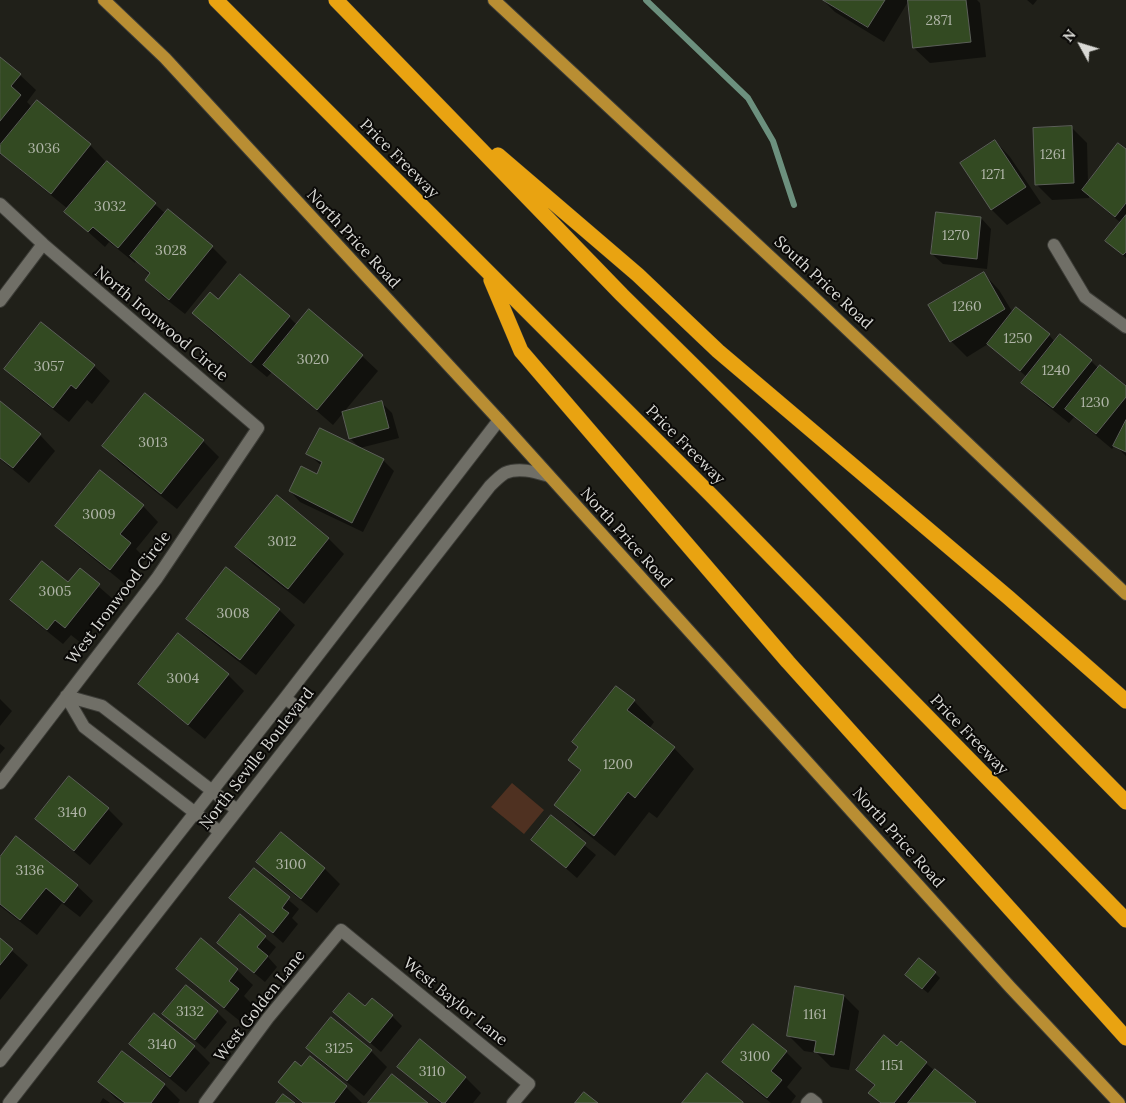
<!DOCTYPE html>
<html>
<head>
<meta charset="utf-8">
<style>
  body { margin:0 }
  #map { position:relative; width:1126px; height:1103px; overflow:hidden; background:#202019; font-family:Lora,serif }
  canvas { display:block }
  .north { position:absolute; left:1056px; top:20px; width:50px; height:50px; -webkit-text-stroke:4px #0a0907; paint-order:stroke; rotate:309deg; font-size:14px; font-weight:700; line-height:20px; text-align:center; color:#d9d9d5 }
  .north::after { content:''; display:block; margin:auto; width:18px; height:22px; background:#d9d9d5; clip-path:polygon(50% 0,100% 100%,50% 72%,0 100%) }
</style>
</head>
<body>
<div id="map">
<canvas width="1126" height="1103"></canvas>
<div class="north">N</div>
</div>
<script>
const ctx = document.querySelector('canvas').getContext('2d');
ctx.lineJoin = 'round';
function fill(path, color) {
  ctx.fillStyle = color;
  ctx.fill(path, 'evenodd');
}
function strokePath(path, color, width, dash) {
  ctx.strokeStyle = color;
  ctx.lineWidth = width;
  ctx.lineCap = dash ? 'butt' : 'round';
  ctx.setLineDash(dash || []);
  ctx.stroke(path);
}
function write(font, color, halo, rows, align = 'center') {
  ctx.font = font + ' Lora,serif';
  ctx.lineWidth = 4;
  ctx.setLineDash([]);
  ctx.textBaseline = 'middle';
  ctx.strokeStyle = halo;
  ctx.fillStyle = color;
  for (const [text, x, y, turn = 0] of rows) {
    ctx.save();
    ctx.translate(x, y);
    ctx.rotate((+turn || 0) * Math.PI / 180);
    ctx.textAlign = isNaN(turn) ? turn : align;
    if (halo) ctx.strokeText(text, 0, 0);
    ctx.fillText(text, 0, 0);
    ctx.restore();
  }
}
const green = new Path2D(`
  M 512,783 L 544,810 L 524,834 L 491,807 Z`);
const shadow = new Path2D(`
  M 823,0 L 977,0 L 980,3 L 986,57 L 930,63 L 914,48 L 909,0 L 884,42 L 835,12 Z
  M 1027,0 L 1037,0 L 1033,5 Z
  M 0,58 L 20,75 L 36,90 L 27,102 L 32,107 L 90,145 L 105,161 L 166,214 L 212,247 L 227,262 L 185,314 L 162,296 L 146,280 L 150,275 L 136,261 L 135,263 L 109,242 L 105,247 L 66,212 L 68,209 L 14,165 L 2,153 L 0,155 Z
  M 1071,127 L 1087,143 L 1088,184 L 1126,151 L 1126,258 L 1107,241 L 1121,223 L 1089,196 L 1089,198 L 1052,200 L 1036,184 Z
  M 995,141 L 1010,157 L 1041,203 L 1007,225 L 991,209 Z
  M 981,218 L 991,229 L 987,269 L 943,264 L 932,254 Z
  M 984,274 L 999,290 L 1013,313 L 1049,335 L 1055,342 L 1091,361 L 1099,369 L 1126,387 L 1126,456 L 1115,445 L 1112,449 L 1074,417 L 1069,423 L 1038,398 L 1022,383 L 1027,377 L 988,344 L 967,357 L 951,341 Z
  M 218,301 L 289,317 L 297,325 L 309,311 L 362,356 L 378,371 L 333,425 L 272,372 L 267,377 L 209,329 L 194,313 Z
  M 94,366 L 110,381 L 92,404 L 87,400 L 69,422 L 21,384 L 5,369 Z
  M 145,395 L 203,441 L 219,457 L 177,509 L 119,462 L 104,446 Z
  M 0,403 L 40,435 L 55,451 L 29,483 L 0,459 Z
  M 382,403 L 392,413 L 399,438 L 360,448 L 350,438 Z
  M 308,454 L 383,460 L 394,471 L 363,532 L 300,502 L 290,491 L 317,476 L 322,466 Z
  M 143,506 L 158,522 L 136,549 L 146,559 L 126,585 L 72,541 L 57,526 Z
  M 329,539 L 344,554 L 304,604 L 252,563 L 237,547 Z
  M 80,570 L 115,601 L 81,643 L 71,635 L 63,644 L 28,616 L 12,600 L 69,584 Z
  M 279,610 L 295,625 L 256,675 L 203,634 L 188,619 Z
  M 179,635 L 228,675 L 244,691 L 205,739 L 155,699 L 139,683 Z
  M 0,699 L 12,711 L 0,726 Z
  M 634,701 L 654,722 L 649,729 L 674,748 L 694,769 L 657,818 L 649,812 L 615,856 L 576,825 L 556,805 L 581,771 L 570,760 Z
  M 0,744 L 5,748 L 0,754 Z
  M 108,809 L 123,824 L 90,865 L 52,834 L 36,819 Z
  M 551,817 L 596,855 L 577,878 L 533,840 Z
  M 281,833 L 325,869 L 340,884 L 317,913 L 273,878 L 258,862 Z
  M 17,838 L 77,886 L 93,901 L 80,917 L 62,903 L 37,935 L 0,906 L 0,859 Z
  M 254,870 L 299,909 L 292,918 L 298,924 L 283,943 L 231,898 Z
  M 240,916 L 276,947 L 268,957 L 277,967 L 265,982 L 218,943 Z
  M 0,940 L 28,965 L 0,1000 Z
  M 178,969 L 237,970 L 253,985 L 244,996 L 254,1006 L 241,1022 L 194,984 Z
  M 935,973 L 940,978 L 928,993 L 912,980 Z
  M 844,996 L 859,1011 L 849,1070 L 831,1067 L 817,1053 L 804,1051 L 788,1035 Z
  M 366,1008 L 392,1016 L 402,1026 L 381,1052 L 334,1012 Z
  M 217,1012 L 227,1022 L 205,1049 L 164,1014 Z
  M 331,1019 L 371,1051 L 387,1067 L 364,1096 L 323,1063 L 308,1048 Z
  M 754,1026 L 786,1052 L 802,1068 L 787,1087 L 796,1096 L 791,1103 L 771,1103 L 740,1078 L 724,1062 Z
  M 901,1042 L 935,1071 L 975,1103 L 880,1103 L 870,1093 L 875,1086 L 858,1070 L 897,1047 Z
  M 130,1044 L 194,1047 L 210,1063 L 186,1092 L 146,1059 Z
  M 122,1052 L 165,1085 L 180,1100 L 178,1103 L 122,1103 L 115,1098 L 100,1082 Z
  M 310,1058 L 346,1087 L 362,1103 L 302,1103 L 295,1098 L 280,1082 L 302,1068 Z
  M 399,1067 L 465,1077 L 481,1093 L 473,1103 L 440,1103 L 415,1082 Z
  M 103,1098 L 110,1103 L 100,1103 Z`);
const stream = new Path2D(`
  M 646,0 L 748,98 L 773,141 L 794,205`);
const building = new Path2D(`
  M 823,0 L 885,0 L 868,27 Z
  M 908,0 L 966,0 L 971,42 L 913,48 Z
  M 0,57 L 21,74 L 11,86 L 21,95 L 0,121 Z
  M 37,100 L 91,144 L 51,194 L 0,153 L 0,145 Z
  M 1072,126 L 1074,183 L 1035,185 L 1033,128 Z
  M 995,140 L 1026,187 L 991,210 L 960,163 Z
  M 1118,143 L 1126,149 L 1126,203 L 1115,217 L 1082,190 Z
  M 107,161 L 156,203 L 118,248 L 93,227 L 88,232 L 64,212 Z
  M 168,209 L 213,246 L 169,300 L 145,280 L 150,273 L 130,256 Z
  M 936,212 L 981,217 L 977,259 L 931,254 Z
  M 1126,215 L 1126,252 L 1123,255 L 1105,241 Z
  M 984,272 L 1005,309 L 950,342 L 928,305 Z
  M 240,274 L 290,316 L 251,363 L 192,313 L 210,292 L 218,299 Z
  M 1016,307 L 1050,334 L 1020,371 L 987,344 Z
  M 309,309 L 363,355 L 317,410 L 263,365 Z
  M 41,322 L 95,365 L 76,389 L 71,385 L 53,408 L 4,369 Z
  M 1060,334 L 1092,360 L 1053,408 L 1021,383 Z
  M 1100,365 L 1126,386 L 1126,397 L 1096,434 L 1065,409 Z
  M 145,393 L 204,440 L 161,494 L 102,446 Z
  M 0,401 L 41,434 L 13,468 L 0,458 Z
  M 382,401 L 389,428 L 349,439 L 342,412 Z
  M 1126,420 L 1126,452 L 1113,446 Z
  M 320,428 L 384,459 L 352,523 L 289,491 L 301,466 L 317,474 L 322,462 L 306,454 Z
  M 100,470 L 144,505 L 120,534 L 131,543 L 110,570 L 55,526 Z
  M 277,495 L 329,538 L 288,589 L 235,547 Z
  M 42,561 L 68,582 L 80,568 L 100,584 L 65,628 L 55,620 L 47,630 L 10,600 Z
  M 226,567 L 280,609 L 240,660 L 186,619 Z
  M 178,633 L 229,674 L 188,725 L 138,684 Z
  M 616,686 L 635,700 L 627,710 L 675,747 L 635,798 L 628,792 L 594,836 L 554,805 L 581,770 L 568,760 L 578,747 L 572,742 Z
  M 69,776 L 109,808 L 74,851 L 35,819 Z
  M 551,815 L 586,843 L 566,868 L 531,840 Z
  M 281,832 L 325,868 L 301,899 L 256,862 Z
  M 16,836 L 78,885 L 64,903 L 46,888 L 20,920 L 0,904 L 0,857 Z
  M 254,868 L 290,897 L 282,908 L 289,913 L 273,933 L 229,898 Z
  M 240,914 L 266,936 L 257,947 L 268,956 L 254,973 L 217,943 Z
  M 0,938 L 13,949 L 0,965 Z
  M 201,938 L 238,969 L 229,981 L 239,989 L 224,1008 L 176,969 Z
  M 919,958 L 936,972 L 922,989 L 905,975 Z
  M 186,985 L 218,1011 L 195,1040 L 162,1014 Z
  M 795,986 L 844,995 L 834,1055 L 814,1052 L 816,1041 L 787,1036 Z
  M 349,993 L 365,1006 L 372,998 L 393,1015 L 370,1043 L 333,1012 Z
  M 154,1013 L 195,1046 L 170,1077 L 129,1044 Z
  M 331,1017 L 372,1050 L 347,1081 L 306,1048 Z
  M 753,1024 L 787,1051 L 771,1071 L 782,1080 L 767,1098 L 722,1062 Z
  M 884,1035 L 897,1046 L 901,1041 L 927,1062 L 894,1103 L 881,1103 L 868,1093 L 875,1085 L 856,1070 Z
  M 420,1039 L 466,1077 L 445,1103 L 442,1103 L 397,1067 Z
  M 122,1051 L 165,1084 L 151,1103 L 125,1103 L 98,1082 Z
  M 310,1056 L 347,1086 L 334,1103 L 303,1103 L 278,1082 L 295,1061 L 301,1066 Z
  M 935,1069 L 976,1102 L 975,1103 L 908,1103 Z
  M 707,1073 L 743,1102 L 743,1103 L 682,1103 Z
  M 392,1074 L 428,1103 L 368,1103 Z
  M 584,1092 L 598,1103 L 575,1103 Z
  M 283,1094 L 295,1103 L 276,1103 Z`);
const minor = new Path2D(`
  M 0,204 L 43,244 L 258,428 L 157,578 L 0,783
  M 1054,245 L 1085,297 L 1126,327
  M 0,301 L 43,244
  M 66,696 L 84,727 L 220,832
  M 66,696 L 102,706 L 237,810
  M 285,698 L 310,717
  M 0,1061 L 285,698 L 499,420
  M 9,1103 L 490,486 C 494,482 500,476 505,473 C 519,467 535,472 549,476
  M 205,1103 L 268,1018 L 341,930 L 529,1084 L 513,1103
  M 807,1103 L 811,1099 L 816,1103`);
const major = new Path2D(`
  M 104,0 L 165,58 L 499,420 L 1010,987 L 1119,1103
  M 494,0 L 808,292 L 1126,594`);
const highway = new Path2D(`
  M 216,0 L 711,495 L 1126,920
  M 336,0 L 622,295 L 765,436 L 1126,802
  M 498,155 L 638,275 L 718,351 L 1009,598 L 1126,701
  M 491,280 L 521,351 L 788,662 L 1126,1038`);
const numberNames = [
  ["2871",939,21],
  ["3036",44,149],
  ["1261",1053,155],
  ["1271",993,175],
  ["3032",110,207],
  ["1270",956,236],
  ["3028",171,251],
  ["1260",967,307],
  ["1250",1018,339],
  ["3020",313,360],
  ["3057",49,367],
  ["1240",1056,371],
  ["1230",1095,403],
  ["3013",153,443],
  ["3009",99,515],
  ["3012",282,542],
  ["3005",55,592],
  ["3008",233,614],
  ["3004",183,679],
  ["1200",618,765],
  ["3140",72,813],
  ["3100",291,865],
  ["3136",30,871],
  ["3132",190,1012],
  ["1161",815,1015],
  ["3140",162,1045],
  ["3125",339,1049],
  ["3100",755,1057],
  ["1151",892,1066],
  ["3110",432,1072]
];
const streetNames = [
  ["Price Freeway",399,159,45],
  ["North Price Road",353,239,47],
  ["South Price Road",823,283,43],
  ["North Ironwood Circle",161,324,40],
  ["Price Freeway",685,445,45],
  ["North Price Road",626,538,48],
  ["West Ironwood Circle",119,598,-53],
  ["Price Freeway",969,735,46],
  ["North Seville Boulevard",257,759,-52],
  ["North Price Road",898,838,48],
  ["West Baylor Lane",455,1002,39],
  ["West Golden Lane",260,1006,-52]
];
fill(green, '#4f3121');
fill(shadow, '#0007');
strokePath(stream, '#6c907e', 6);
fill(building, '#334a22');
strokePath(building, '#5c6059', 1);
strokePath(minor, '#3c3c37', 14);
strokePath(major, '#3c3c37', 14);
strokePath(highway, '#3c3c37', 16);
strokePath(minor, '#706f67', 12);
strokePath(major, '#b98e33', 12);
strokePath(highway, '#e9a311', 15);
write('14px', '#b0b5a8', null, numberNames);
write('16px', '#d9d9d5', '#0a0907', streetNames);
</script>
</body>
</html>
